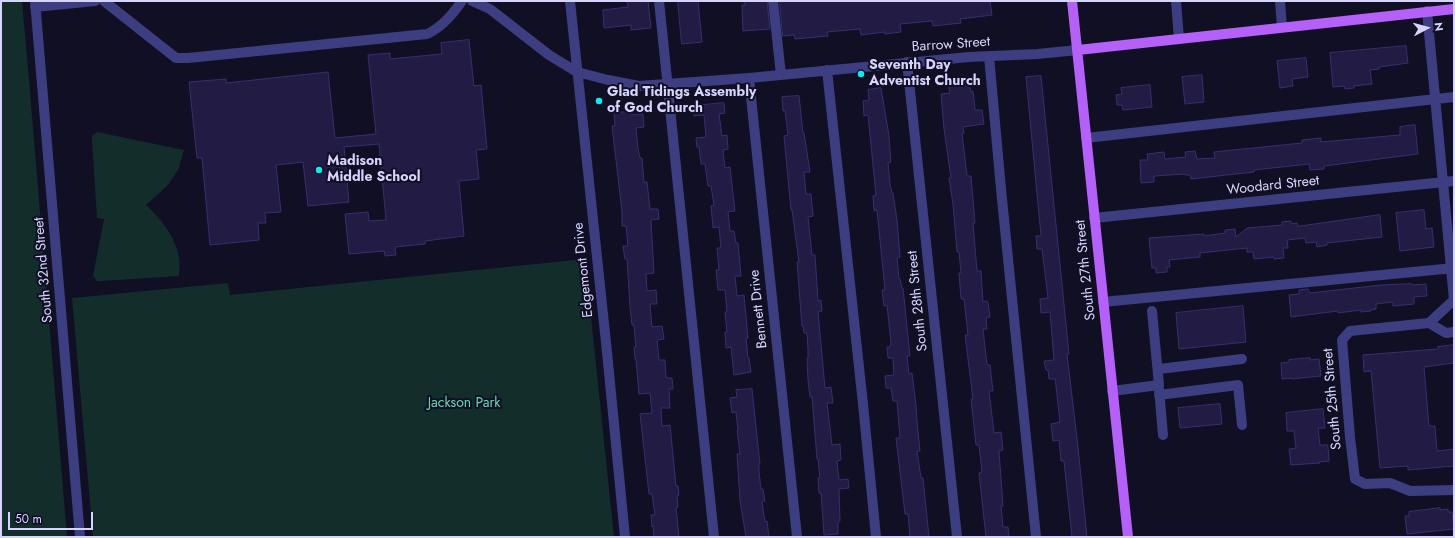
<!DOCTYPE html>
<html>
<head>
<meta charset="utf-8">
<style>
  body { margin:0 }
  #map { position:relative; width:1455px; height:538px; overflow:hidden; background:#110f24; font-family:Jost,sans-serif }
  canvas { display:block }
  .frame { position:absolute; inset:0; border:2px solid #d6d4fd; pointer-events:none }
  .north { position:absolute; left:1407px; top:8px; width:40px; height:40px; -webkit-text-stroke:3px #110f24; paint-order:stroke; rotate:84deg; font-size:11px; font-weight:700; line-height:16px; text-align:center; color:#d6d4fd }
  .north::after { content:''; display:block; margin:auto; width:14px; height:18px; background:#d6d4fd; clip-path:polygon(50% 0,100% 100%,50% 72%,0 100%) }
  .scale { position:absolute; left:8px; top:512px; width:85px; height:18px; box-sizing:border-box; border:2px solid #d6d4fd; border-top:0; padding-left:5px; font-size:12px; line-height:14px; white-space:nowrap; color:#d6d4fd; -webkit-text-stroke:3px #110f24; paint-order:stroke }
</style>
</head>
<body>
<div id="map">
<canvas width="1455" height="538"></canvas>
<div class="frame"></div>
<div class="north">N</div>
<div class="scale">50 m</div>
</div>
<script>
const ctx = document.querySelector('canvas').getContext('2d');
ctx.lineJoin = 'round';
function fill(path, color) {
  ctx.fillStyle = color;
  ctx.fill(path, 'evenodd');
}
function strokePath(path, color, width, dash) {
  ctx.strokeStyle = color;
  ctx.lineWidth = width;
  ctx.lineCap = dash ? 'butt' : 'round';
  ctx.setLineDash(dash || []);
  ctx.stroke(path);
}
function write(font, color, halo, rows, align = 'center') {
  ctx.font = font + ' Jost,sans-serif';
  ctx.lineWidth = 4;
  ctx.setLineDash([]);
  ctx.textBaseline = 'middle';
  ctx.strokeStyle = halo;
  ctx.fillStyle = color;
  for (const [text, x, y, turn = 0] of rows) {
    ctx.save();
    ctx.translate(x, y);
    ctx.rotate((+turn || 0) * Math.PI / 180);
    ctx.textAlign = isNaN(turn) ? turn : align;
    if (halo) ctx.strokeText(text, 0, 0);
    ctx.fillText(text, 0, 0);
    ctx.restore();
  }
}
const green = new Path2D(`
  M 1,1 L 22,1 L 29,80 L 67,537 L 1,537 Z
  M 97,132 L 184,150 L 178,170 L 167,186 L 146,205 C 161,219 175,236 179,257 C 180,263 179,270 179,276 L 102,281 L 97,281 L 93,276 L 104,219 L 97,218 L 92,141 L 92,136 Z
  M 585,259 L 614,537 L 93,537 L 72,298 L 228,283 L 230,295 Z`);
const building = new Path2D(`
  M 627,1 L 648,1 L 651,28 L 631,30 L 631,25 L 604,28 L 603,10 L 628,7 Z
  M 678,1 L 698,1 L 702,42 L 682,44 Z
  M 744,1 L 767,1 L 770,29 L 743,31 L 742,5 L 745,5 Z
  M 780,1 L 990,1 L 992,15 L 960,19 L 961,23 L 933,26 L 932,21 L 900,24 L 901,32 L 885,34 L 885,32 L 861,35 L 860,29 L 827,32 L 828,36 L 795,39 L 794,35 L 783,36 Z
  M 469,40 L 474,86 L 481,85 L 487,149 L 476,150 L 479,179 L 459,181 L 464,236 L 425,241 L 425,244 L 395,247 L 396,255 L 385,256 L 384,251 L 349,254 L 345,214 L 368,212 L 369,221 L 386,220 L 379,144 L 344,147 L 349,202 L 308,206 L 303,162 L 276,165 L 281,212 L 265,213 L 266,223 L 258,223 L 259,240 L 210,245 L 202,158 L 197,158 L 189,82 L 226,79 L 226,83 L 328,72 L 335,138 L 376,134 L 368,55 L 390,53 L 390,59 L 442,54 L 441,43 Z
  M 1406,46 L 1408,63 L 1379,67 L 1379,69 L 1370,70 L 1372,84 L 1354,86 L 1354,88 L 1345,89 L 1344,86 L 1333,87 L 1330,53 Z
  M 1306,58 L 1308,77 L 1292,79 L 1293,86 L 1280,88 L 1277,61 Z
  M 1202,75 L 1204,102 L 1185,104 L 1182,77 Z
  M 1041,76 L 1069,354 L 1067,354 L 1078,447 L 1087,537 L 1072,537 L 1064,461 L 1061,461 L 1059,440 L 1053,441 L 1051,424 L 1060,422 L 1056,386 L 1055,379 L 1049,379 L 1048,370 L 1046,370 L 1044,361 L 1054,360 L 1050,312 L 1041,313 L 1040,299 L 1048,298 L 1042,249 L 1037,249 L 1036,236 L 1041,236 L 1026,77 Z
  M 962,81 L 962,85 L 969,84 L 971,92 L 973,91 L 975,110 L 982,110 L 984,124 L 963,127 L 964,133 L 962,133 L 967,176 L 971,176 L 975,223 L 973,223 L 977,271 L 981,271 L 983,302 L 987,301 L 988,303 L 990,317 L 986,318 L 987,329 L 983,329 L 987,365 L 990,365 L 993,391 L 989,391 L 994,433 L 1001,432 L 1003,450 L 999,451 L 1003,506 L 1001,506 L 1003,527 L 1008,527 L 1009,537 L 986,537 L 979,473 L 982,472 L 979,445 L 976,445 L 971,399 L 973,399 L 965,335 L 968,335 L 964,299 L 961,299 L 959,273 L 961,273 L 959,252 L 957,252 L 953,204 L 949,178 L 951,178 L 944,129 L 941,94 L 950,93 L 948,82 Z
  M 1150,85 L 1152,107 L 1123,110 L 1122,105 L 1117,105 L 1116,95 L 1122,94 L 1121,88 Z
  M 881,88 L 889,136 L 891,162 L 888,163 L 890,184 L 892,193 L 893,193 L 897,220 L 900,257 L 897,258 L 899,279 L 900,279 L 902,288 L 903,288 L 910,356 L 907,356 L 909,374 L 912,373 L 916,405 L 917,421 L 920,451 L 917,451 L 921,478 L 923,478 L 929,537 L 910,537 L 908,514 L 905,514 L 896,438 L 900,438 L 897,401 L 893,401 L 891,388 L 886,388 L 885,376 L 894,375 L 893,358 L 888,358 L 887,347 L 890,347 L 891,343 L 887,305 L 884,306 L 882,290 L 885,290 L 877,210 L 874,211 L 873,196 L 876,195 L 868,115 L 864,116 L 863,101 L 869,100 L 868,90 Z
  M 799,96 L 803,133 L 804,133 L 810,172 L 804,172 L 806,194 L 811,194 L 813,216 L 808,217 L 812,255 L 815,255 L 818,301 L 821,300 L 822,311 L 818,312 L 825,388 L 831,387 L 833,403 L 827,403 L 832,445 L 840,444 L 841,460 L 837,461 L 839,480 L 848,479 L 849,488 L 839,489 L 840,521 L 838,522 L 838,534 L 824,535 L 821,493 L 819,493 L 818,478 L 820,478 L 818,459 L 817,459 L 812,397 L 810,397 L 808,380 L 807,358 L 808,358 L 808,350 L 807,333 L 804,333 L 803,326 L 802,326 L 797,262 L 799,262 L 792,210 L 791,210 L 784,136 L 788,135 L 785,111 L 783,111 L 782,97 Z
  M 724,103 L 725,113 L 719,114 L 722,136 L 727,135 L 728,149 L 723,150 L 725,168 L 730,167 L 735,211 L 728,212 L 730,231 L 734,231 L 736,243 L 738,243 L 741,276 L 735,276 L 737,296 L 744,295 L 748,338 L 746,338 L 748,358 L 749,358 L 751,372 L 734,375 L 731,347 L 726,348 L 725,332 L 727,332 L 725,312 L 727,312 L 725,290 L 718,290 L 716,270 L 719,270 L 717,248 L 721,248 L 719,227 L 713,228 L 711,206 L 714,205 L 711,186 L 708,186 L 705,164 L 701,164 L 699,147 L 697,147 L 696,138 L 706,137 L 704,115 L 694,116 L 693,106 Z
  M 632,112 L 632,115 L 643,114 L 644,127 L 636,128 L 638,149 L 640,158 L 642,158 L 644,182 L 647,182 L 650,209 L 658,209 L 659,219 L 651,220 L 654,273 L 646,274 L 647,291 L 656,290 L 657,304 L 650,304 L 652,327 L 662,326 L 664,339 L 657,340 L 659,360 L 665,360 L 666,378 L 672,378 L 673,389 L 669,389 L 670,408 L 661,408 L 662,426 L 670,425 L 676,486 L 678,486 L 679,495 L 677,496 L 678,507 L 676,507 L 679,537 L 654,537 L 653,526 L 652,527 L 651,515 L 655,515 L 652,494 L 649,494 L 640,414 L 652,413 L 650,393 L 639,394 L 636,359 L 635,359 L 634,347 L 636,347 L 634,325 L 632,325 L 630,307 L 627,259 L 625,259 L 623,246 L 628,246 L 626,226 L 622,226 L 622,212 L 612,126 L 615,126 L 614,113 Z
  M 1415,125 L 1418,154 L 1324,166 L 1324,169 L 1310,170 L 1309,164 L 1254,170 L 1254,172 L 1191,179 L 1190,175 L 1185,175 L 1185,174 L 1154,176 L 1154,182 L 1141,183 L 1140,160 L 1148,160 L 1147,154 L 1164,152 L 1165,159 L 1186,157 L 1185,152 L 1195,151 L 1197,159 L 1215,158 L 1214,152 L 1302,143 L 1302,140 L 1321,138 L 1321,142 L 1400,135 L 1400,127 Z
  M 1424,210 L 1426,229 L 1432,228 L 1434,247 L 1400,251 L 1396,213 Z
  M 1380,215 L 1382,237 L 1327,243 L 1327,245 L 1317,247 L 1316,242 L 1306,243 L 1305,238 L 1287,240 L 1288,248 L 1283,248 L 1284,258 L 1274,259 L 1274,257 L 1254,259 L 1253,252 L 1247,252 L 1247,248 L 1200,253 L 1200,257 L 1169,260 L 1170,267 L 1167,267 L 1167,272 L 1156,273 L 1156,268 L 1152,268 L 1149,238 L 1204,234 L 1204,236 L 1225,233 L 1225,230 L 1235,229 L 1236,237 L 1247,228 L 1282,225 L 1282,222 L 1291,221 L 1291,224 L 1297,223 L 1298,226 Z
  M 1412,284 L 1413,285 L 1426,284 L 1427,296 L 1414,297 L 1414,304 L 1393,306 L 1393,302 L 1376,304 L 1376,309 L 1371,310 L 1371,311 L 1361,312 L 1361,310 L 1338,313 L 1338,311 L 1291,317 L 1289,295 L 1299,294 L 1299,290 L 1308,289 L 1310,293 L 1381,285 Z
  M 1243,306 L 1246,342 L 1179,349 L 1176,313 Z
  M 1454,345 L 1454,363 L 1424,367 L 1429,426 L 1435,426 L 1437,451 L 1454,449 L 1454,466 L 1408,470 L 1408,466 L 1380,468 L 1371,371 L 1364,372 L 1363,355 L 1438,349 L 1438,347 Z
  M 1310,358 L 1310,360 L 1319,359 L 1321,376 L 1292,379 L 1292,378 L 1282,379 L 1281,363 L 1289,362 L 1289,360 Z
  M 752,389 L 760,464 L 759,464 L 759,472 L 761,489 L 763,489 L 765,501 L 762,502 L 765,522 L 767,521 L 769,537 L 746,537 L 740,501 L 737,454 L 740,454 L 737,430 L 738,430 L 736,412 L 732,413 L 730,398 L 737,397 L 736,390 Z
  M 1220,404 L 1222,424 L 1180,428 L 1178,408 Z
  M 1323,409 L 1325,428 L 1318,428 L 1320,445 L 1328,445 L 1329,461 L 1319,462 L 1320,463 L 1291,465 L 1289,449 L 1296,448 L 1294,431 L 1287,431 L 1286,413 Z
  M 1440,508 L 1440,510 L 1448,509 L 1448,512 L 1452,512 L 1454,529 L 1407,534 L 1405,516 L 1409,516 L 1409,512 Z`);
const minor = new Path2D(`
  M 35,1 L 80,537
  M 104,1 L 176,58 L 188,58 L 427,34 C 441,28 453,14 462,1
  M 472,1 L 490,9 L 549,55 L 577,72 L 608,80 L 639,86 L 749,78 L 969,57 L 1037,54 L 1078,50
  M 570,1 L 607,352 L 625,537
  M 659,1 L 714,537
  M 773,1 L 781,75
  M 1176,1 L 1179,39
  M 1280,1 L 1282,27
  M 35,7 L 95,1
  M 1427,11 L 1454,300
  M 989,56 L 1001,189 L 1036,537
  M 907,62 L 957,537
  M 827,70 L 863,404 L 876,537
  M 749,78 L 797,537
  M 1086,138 L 1454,97
  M 1094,218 L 1454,181
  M 1454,300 L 1429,323 L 1350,331 L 1342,340 L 1350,437 L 1355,479 L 1365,484 L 1390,483 L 1410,491 L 1454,490
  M 1103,302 L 1454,268
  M 1429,323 L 1446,333 L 1454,332
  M 1159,369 L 1242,359
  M 1159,389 L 1163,435
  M 1112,391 L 1159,385 L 1152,311
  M 1159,395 L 1238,385 L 1242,425`);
const major = new Path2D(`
  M 1072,1 L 1128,537
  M 1078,50 L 1454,9`);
const markers = [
  [861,74,4,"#0aecf3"],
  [599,101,4,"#0aecf3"],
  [319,170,4,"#0aecf3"]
];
const streetNames = [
  ["Barrow Street",951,45,-4],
  ["Woodard Street",1273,186,-6],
  ["South 32nd Street",44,270,-95],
  ["Edgemont Drive",584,270,-96],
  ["South 27th Street",1086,270,-96],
  ["South 28th Street",918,301,-96],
  ["Bennett Drive",759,309,-96],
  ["South 25th Street",1333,399,-95]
];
const poiNames = [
  ["Seventh Day",869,66],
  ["Adventist Church",869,82],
  ["Glad Tidings Assembly",607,93],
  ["of God Church",607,109],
  ["Madison",327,162],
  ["Middle School",327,178]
];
const parkNames = [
  ["Jackson Park",464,404]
];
fill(green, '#132d2b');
fill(building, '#221c44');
strokePath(building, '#382f6f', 1);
strokePath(minor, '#3c3e81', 10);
strokePath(major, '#b560f8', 10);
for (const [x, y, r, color] of markers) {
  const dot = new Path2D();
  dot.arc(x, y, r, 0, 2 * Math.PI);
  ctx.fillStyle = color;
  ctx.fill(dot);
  strokePath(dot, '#110f24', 1.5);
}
write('14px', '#d6d4fd', '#110f24', streetNames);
write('bold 14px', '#d6d4fd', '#110f24', poiNames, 'left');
write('14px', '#63dab4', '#110f24', parkNames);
</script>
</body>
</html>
